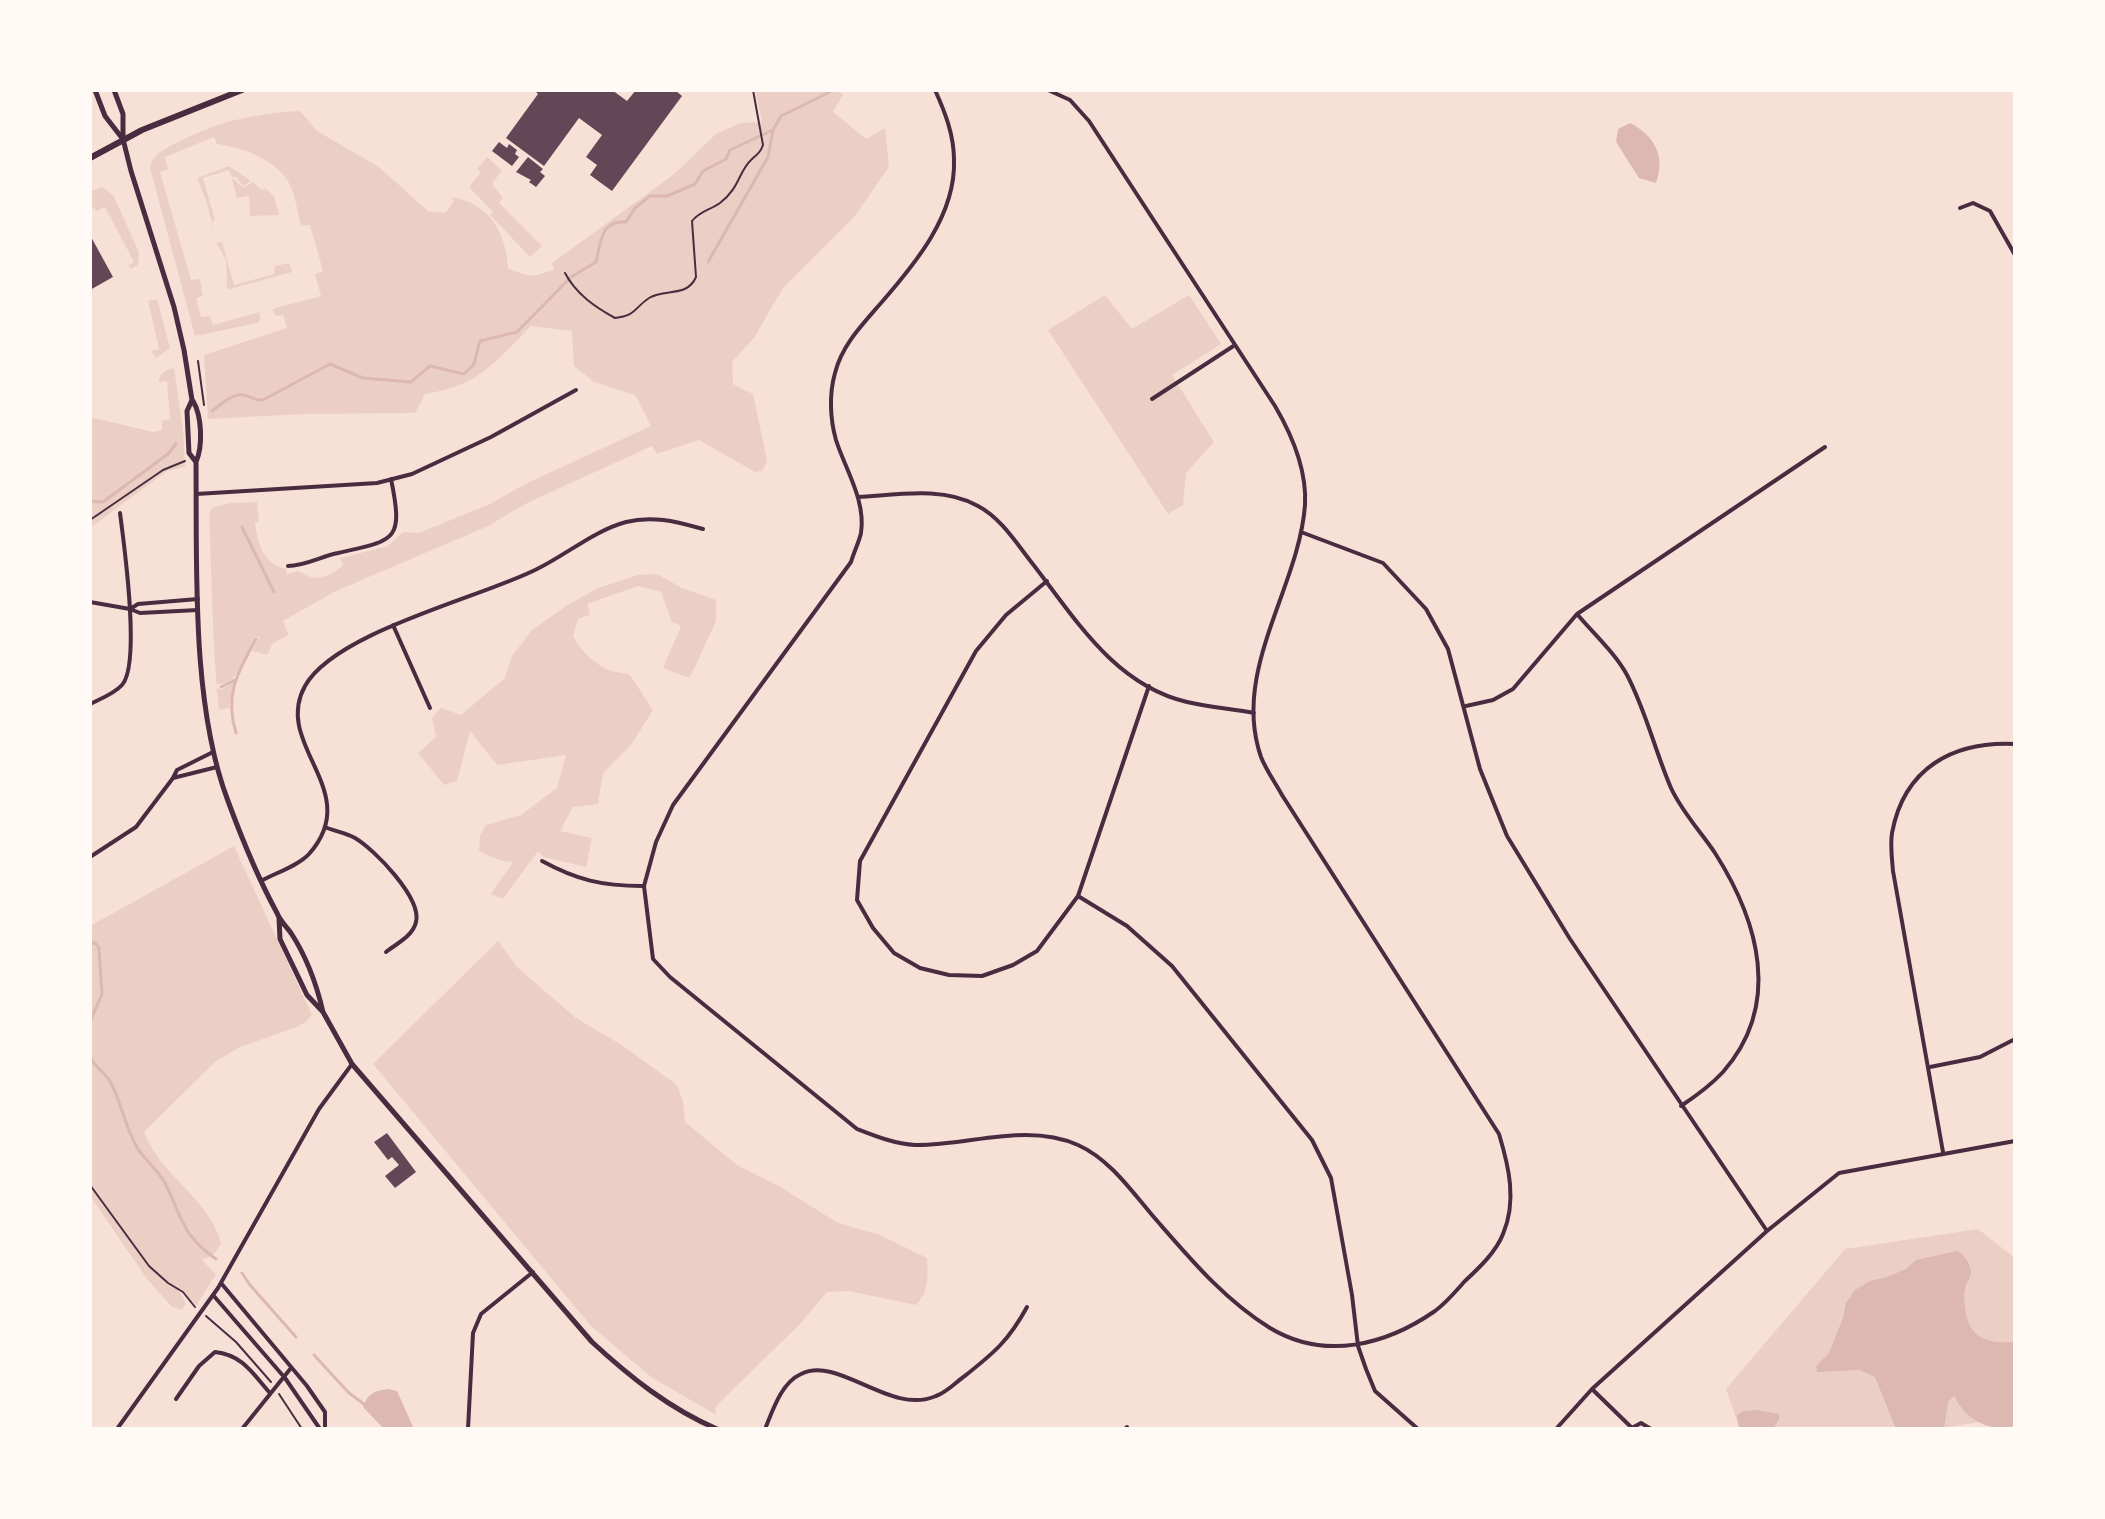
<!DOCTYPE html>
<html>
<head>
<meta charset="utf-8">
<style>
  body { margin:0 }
  #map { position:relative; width:2105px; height:1519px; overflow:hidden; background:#f7e1d7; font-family:Montserrat,sans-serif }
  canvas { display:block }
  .frame { position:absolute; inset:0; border:92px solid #fffaf5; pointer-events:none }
</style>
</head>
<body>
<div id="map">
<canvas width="2105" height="1519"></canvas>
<div class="frame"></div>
</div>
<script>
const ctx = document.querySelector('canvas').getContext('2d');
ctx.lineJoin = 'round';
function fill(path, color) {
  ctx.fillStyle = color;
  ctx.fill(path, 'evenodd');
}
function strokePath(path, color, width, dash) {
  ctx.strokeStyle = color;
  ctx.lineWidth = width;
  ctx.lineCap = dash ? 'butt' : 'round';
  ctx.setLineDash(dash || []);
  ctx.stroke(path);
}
const green = new Path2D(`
  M 755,90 L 837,90 L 843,95 L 833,112 L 866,139 L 885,128 L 889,167 L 854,217 L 783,288 L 754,338 L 732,362 L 733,384 L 753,394 L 767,461 L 762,471 L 755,472 L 699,440 L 657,454 L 652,446 L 529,502 L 486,527 L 336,591 L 283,621 L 289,635 L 273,643 L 267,655 L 252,651 L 259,637 L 255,637 C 247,653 239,685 217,684 L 217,688 L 221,690 L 235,681 L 229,708 L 219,710 C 212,645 212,580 209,515 L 212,508 L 231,503 L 257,502 L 259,522 L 255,522 C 258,544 262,563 286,569 L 287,574 L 298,571 C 318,583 324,578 343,566 L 340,558 L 388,546 L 403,532 L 419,533 L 490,504 L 525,484 L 651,426 L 635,395 L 594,382 L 574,366 L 572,331 L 531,326 C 495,362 479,386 425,394 L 415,413 L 303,414 L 208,419 L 204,355 L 287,328 L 283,315 L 276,316 L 272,309 L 321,296 L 315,274 L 323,271 L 310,225 L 301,226 C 298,214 296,201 292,189 C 281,161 244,148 217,144 L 214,137 L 165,157 L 168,169 L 160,172 L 191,280 L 200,279 L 203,296 L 196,298 L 201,317 L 210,316 L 213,325 L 260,312 L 260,320 L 257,323 L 195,336 L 150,168 C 153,152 169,147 182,140 C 223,120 254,114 300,111 L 317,131 L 379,167 L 428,211 L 445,213 L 454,201 L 450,197 C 489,202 506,232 508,268 C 529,277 532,278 554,269 L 552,263 L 673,175 L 716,134 L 740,123 L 762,122 Z
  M 487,157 L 502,170 L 492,184 L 503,198 L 499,203 L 542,246 L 530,257 L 490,215 L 493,212 L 469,187 L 481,172 L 477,169 Z
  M 229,166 L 251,181 L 243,186 L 236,177 L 231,177 L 229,170 L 203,178 L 215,220 L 211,222 L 217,243 L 222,242 L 234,285 L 274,274 L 275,266 L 289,263 L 292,272 L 230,289 L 227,288 L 226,260 L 217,244 L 207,203 L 197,178 Z
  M 232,179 L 234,179 L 243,188 L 253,182 L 262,190 L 265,188 L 274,196 L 279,215 L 250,216 L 249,196 L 237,198 Z
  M 102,187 L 113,195 L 139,252 L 138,265 L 131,269 L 128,265 L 134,262 L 105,207 L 97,211 L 90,204 L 90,192 Z
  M 1105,295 L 1132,329 L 1189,295 L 1221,344 L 1172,375 L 1214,442 L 1186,473 L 1183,505 L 1168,514 L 1048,330 Z
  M 157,299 L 170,348 L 156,358 L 151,351 L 159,349 L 148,301 Z
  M 174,368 L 183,429 L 185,467 L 167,471 L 90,528 L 90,417 L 153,432 L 162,430 L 162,421 L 170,419 L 167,381 L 159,382 C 159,374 166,369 174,368 Z
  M 657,574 L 682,588 L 716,600 L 716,621 L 693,671 L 689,678 L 663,668 L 681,626 L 672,622 L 661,592 L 638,586 L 587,604 L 590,615 L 578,619 L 573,636 C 581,651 594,664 611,671 C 617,673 624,672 630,675 L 653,710 L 631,745 L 603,773 L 598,804 L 573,807 L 560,831 L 592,838 L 586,867 L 544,857 L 538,851 L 503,899 L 491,894 L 513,862 L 502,861 L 479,851 L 480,835 L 486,825 L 521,815 L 557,788 L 566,755 L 497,765 L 470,731 L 457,781 L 444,785 L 418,753 L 436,737 L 432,718 L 441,708 L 461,715 L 505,678 L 512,656 L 532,630 L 566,606 L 598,588 L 638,575 Z
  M 234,846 L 312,1015 L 306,1022 L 297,1027 L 240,1047 L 215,1062 L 144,1132 C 160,1175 209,1198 221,1243 C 216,1253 212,1258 201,1259 L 216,1274 L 196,1306 L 183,1290 L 178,1288 L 186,1304 L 182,1310 L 172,1307 L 147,1279 L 90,1196 L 90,926 Z
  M 498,941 L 518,968 L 576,1018 L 620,1044 L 677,1085 L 683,1101 L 685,1122 L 737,1165 L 779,1186 L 838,1223 L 880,1235 L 927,1258 C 928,1276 929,1292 916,1305 L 849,1291 L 827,1292 L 801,1323 L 721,1401 L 715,1409 L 716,1415 L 651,1377 L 591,1326 L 373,1064 Z
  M 1978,1229 L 2015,1258 L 2015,1429 L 1998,1429 L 1979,1422 L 1938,1429 L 1740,1429 L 1726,1389 L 1845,1249 Z`);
const water = new Path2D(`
  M 1630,123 C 1654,135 1666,156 1656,183 L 1639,178 L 1616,142 L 1618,129 Z
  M 1957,1251 C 1964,1255 1970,1262 1971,1271 C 1971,1278 1966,1282 1965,1289 C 1963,1297 1965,1306 1966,1314 C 1972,1341 1991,1343 2015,1342 L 2015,1429 C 1986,1429 1968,1422 1954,1396 L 1948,1402 L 1944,1429 L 1896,1429 L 1875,1377 L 1860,1370 L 1817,1372 L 1816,1366 L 1829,1353 L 1843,1318 L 1846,1303 L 1855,1290 L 1870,1281 L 1887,1277 L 1906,1269 L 1916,1260 Z
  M 388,1389 L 397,1391 L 414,1429 L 384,1429 L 363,1407 C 368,1394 373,1391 388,1389 Z
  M 1756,1410 L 1779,1414 L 1779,1419 L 1773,1429 L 1739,1429 L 1737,1415 L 1743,1411 Z`);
const stream = new Path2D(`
  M 708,262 L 768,157 L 773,130 L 781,116 L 834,90
  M 212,411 C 220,405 233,393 243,395 C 252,396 254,401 263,400 L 330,364 L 363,378 L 411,382 L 430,366 L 464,374 L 474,364 L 480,341 L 517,332 L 571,277 L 596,262 C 601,241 601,220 626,222 L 635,208 L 650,196 L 667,196 L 695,184 L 703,171 L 726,159 L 730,150 L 773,130
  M 90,501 L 103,502 L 168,454 L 176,444
  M 242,527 L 274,592
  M 221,687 L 235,680
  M 236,733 C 224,694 238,672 256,639
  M 90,944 L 95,943 L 99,948 L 102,994 L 90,1022
  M 90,1056 C 95,1069 107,1073 112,1085 C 122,1105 126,1130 138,1149 C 146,1161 158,1170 165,1183 C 183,1219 181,1234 216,1259
  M 242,1273 L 250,1285 L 296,1337
  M 314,1355 L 349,1393 L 364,1404`);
const building = new Path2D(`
  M 534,90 L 612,90 L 627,101 L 636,90 L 675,90 L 682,96 L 612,191 L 590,175 L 597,165 L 586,157 L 602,135 L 579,118 L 544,166 L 506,138 L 538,94 Z
  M 499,142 L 507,148 L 509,144 L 517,150 L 515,154 L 519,157 L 512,166 L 492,151 Z
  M 528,157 L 543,169 L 540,172 L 545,176 L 536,187 L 529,182 L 531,180 L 516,172 Z
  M 90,235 L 113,277 L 90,290 Z
  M 387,1133 L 416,1172 L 395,1188 L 385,1176 L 399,1165 L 392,1157 L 388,1160 L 374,1142 Z`);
const path = new Path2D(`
  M 565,273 C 576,294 595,307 615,318 C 636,316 634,308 649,298 C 665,288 687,298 696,277 L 692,221 C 700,211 710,210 720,203 C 739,189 739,171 751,160 C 757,154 760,154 763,145 L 753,90
  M 198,361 L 204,405
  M 90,520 L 163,470 L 185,461
  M 90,1185 L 149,1266 L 168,1283 L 183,1292 L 195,1307
  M 206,1316 L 236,1342 L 271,1382
  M 279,1394 L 302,1429`);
const minor = new Path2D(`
  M 935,90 C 945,112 954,135 954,160 C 956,215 915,264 881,303 C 862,325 842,345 835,373 C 829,394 830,419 836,440 C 845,469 866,500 861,533 C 859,542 854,552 851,562 L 673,805 L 656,842 L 644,886 L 653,959 L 670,977 L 857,1129 C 875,1136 895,1144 915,1145 C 968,1146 1026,1122 1078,1145 C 1109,1159 1130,1189 1152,1215 C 1188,1256 1223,1299 1270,1328 C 1325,1361 1386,1345 1435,1311 C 1446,1303 1456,1291 1465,1281 C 1479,1268 1496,1252 1503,1234 C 1517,1201 1509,1167 1499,1134 L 1282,795 C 1275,782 1266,770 1261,757 C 1231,671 1299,588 1305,505 C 1307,471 1292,435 1275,406 L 1089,121 L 1070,100 L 1048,90
  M 1960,208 L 1973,203 L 1990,211 L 2015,255
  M 1152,399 L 1235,345
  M 196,494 L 377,483 L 412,474 L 491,437 L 576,390
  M 858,497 C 896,495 943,486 978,506 C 1001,518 1017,544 1032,563 C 1075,618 1114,685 1187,702 C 1209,707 1232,709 1254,713
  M 1301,532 L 1383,563 L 1426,609 L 1448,649 L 1480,769 L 1507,836 L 1570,939 L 1767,1231
  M 288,566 C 305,566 322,556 338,553 C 395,540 404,542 391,479
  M 1047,581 L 1006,615 L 976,651 L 860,861 L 857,900 L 873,928 L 894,953 L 920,968 L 949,975 L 982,976 L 1013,965 L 1037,951 L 1078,896 L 1149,686
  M 90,602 L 130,609 L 140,613 L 198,610
  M 130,609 L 138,604 L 198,599
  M 1577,614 C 1593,633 1615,653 1627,675 C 1646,711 1655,751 1671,788 C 1682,812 1701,832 1715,853 C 1759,922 1782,1005 1723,1072 C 1711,1085 1696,1096 1681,1106
  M 393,625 L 430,708
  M 90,704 C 100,699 114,694 122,685 C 141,664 124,544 120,513
  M 1466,706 L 1493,700 L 1513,689 L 1577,614 L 1825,447
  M 173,778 L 217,767
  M 325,827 C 334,831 346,833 355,838 C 374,849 422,898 416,922 C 413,936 396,944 386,952
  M 90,857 L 136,827 L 173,778 L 177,770 L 213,752
  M 542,861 C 577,880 602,886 642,886
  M 261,881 C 275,873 298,866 309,854 C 365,791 272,745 305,686 C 335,632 479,598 535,570 C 565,556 593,531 626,522 C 653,515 677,522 703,529
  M 1078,896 L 1127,926 L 1172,966 L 1312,1140 L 1331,1178 L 1352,1295 L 1358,1346 L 1366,1369 L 1375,1391 L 1418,1429
  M 1930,1067 L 1980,1057 L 2015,1039
  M 1943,1152 L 1893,871 C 1892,858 1890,845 1892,833 C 1904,768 1953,741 2015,744
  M 221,1283 L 307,1386 L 325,1412 L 325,1429
  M 213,1295 L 285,1378 L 320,1429
  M 1593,1390 L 1631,1427
  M 176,1399 L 199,1366 L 215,1352 C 243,1355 253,1374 270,1393
  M 117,1429 L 218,1288 L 319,1109 L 352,1064
  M 242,1429 L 291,1368
  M 468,1429 L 473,1333 L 481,1314 L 533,1272
  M 765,1429 C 773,1410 781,1383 801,1374 C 839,1355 890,1416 936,1396 C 947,1392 956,1382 966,1375 C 995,1352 1009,1340 1027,1307
  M 1125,1429 L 1127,1427
  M 1556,1429 L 1592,1389 L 1767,1231 L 1839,1173 L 2015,1141
  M 1630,1429 L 1641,1423 L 1651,1429`);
const tertiary = new Path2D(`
  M 95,90 L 105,116 L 122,138
  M 114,90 L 123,114 L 123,139 L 131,171 L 174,307 L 184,350 L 192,400 L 187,411 L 189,453 L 196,462 C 197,566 191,704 228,801 C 242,839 258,878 277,913 C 280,921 286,926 291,933 C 306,956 317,986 323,1012
  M 193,401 C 202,416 203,446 196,462
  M 279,918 L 280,939 L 307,995 L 323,1012 L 352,1064 L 592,1342 C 630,1377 670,1409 717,1429`);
const secondary = new Path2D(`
  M 90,158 L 142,130 L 242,90`);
fill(green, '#ebcfc5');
fill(water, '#dcb8b0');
strokePath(stream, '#dcb8b0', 3);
fill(building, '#644757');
strokePath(path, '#4a2c40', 2);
strokePath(minor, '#4a2c40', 4);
strokePath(tertiary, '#4a2c40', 5);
strokePath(secondary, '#4a2c40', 6);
</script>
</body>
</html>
